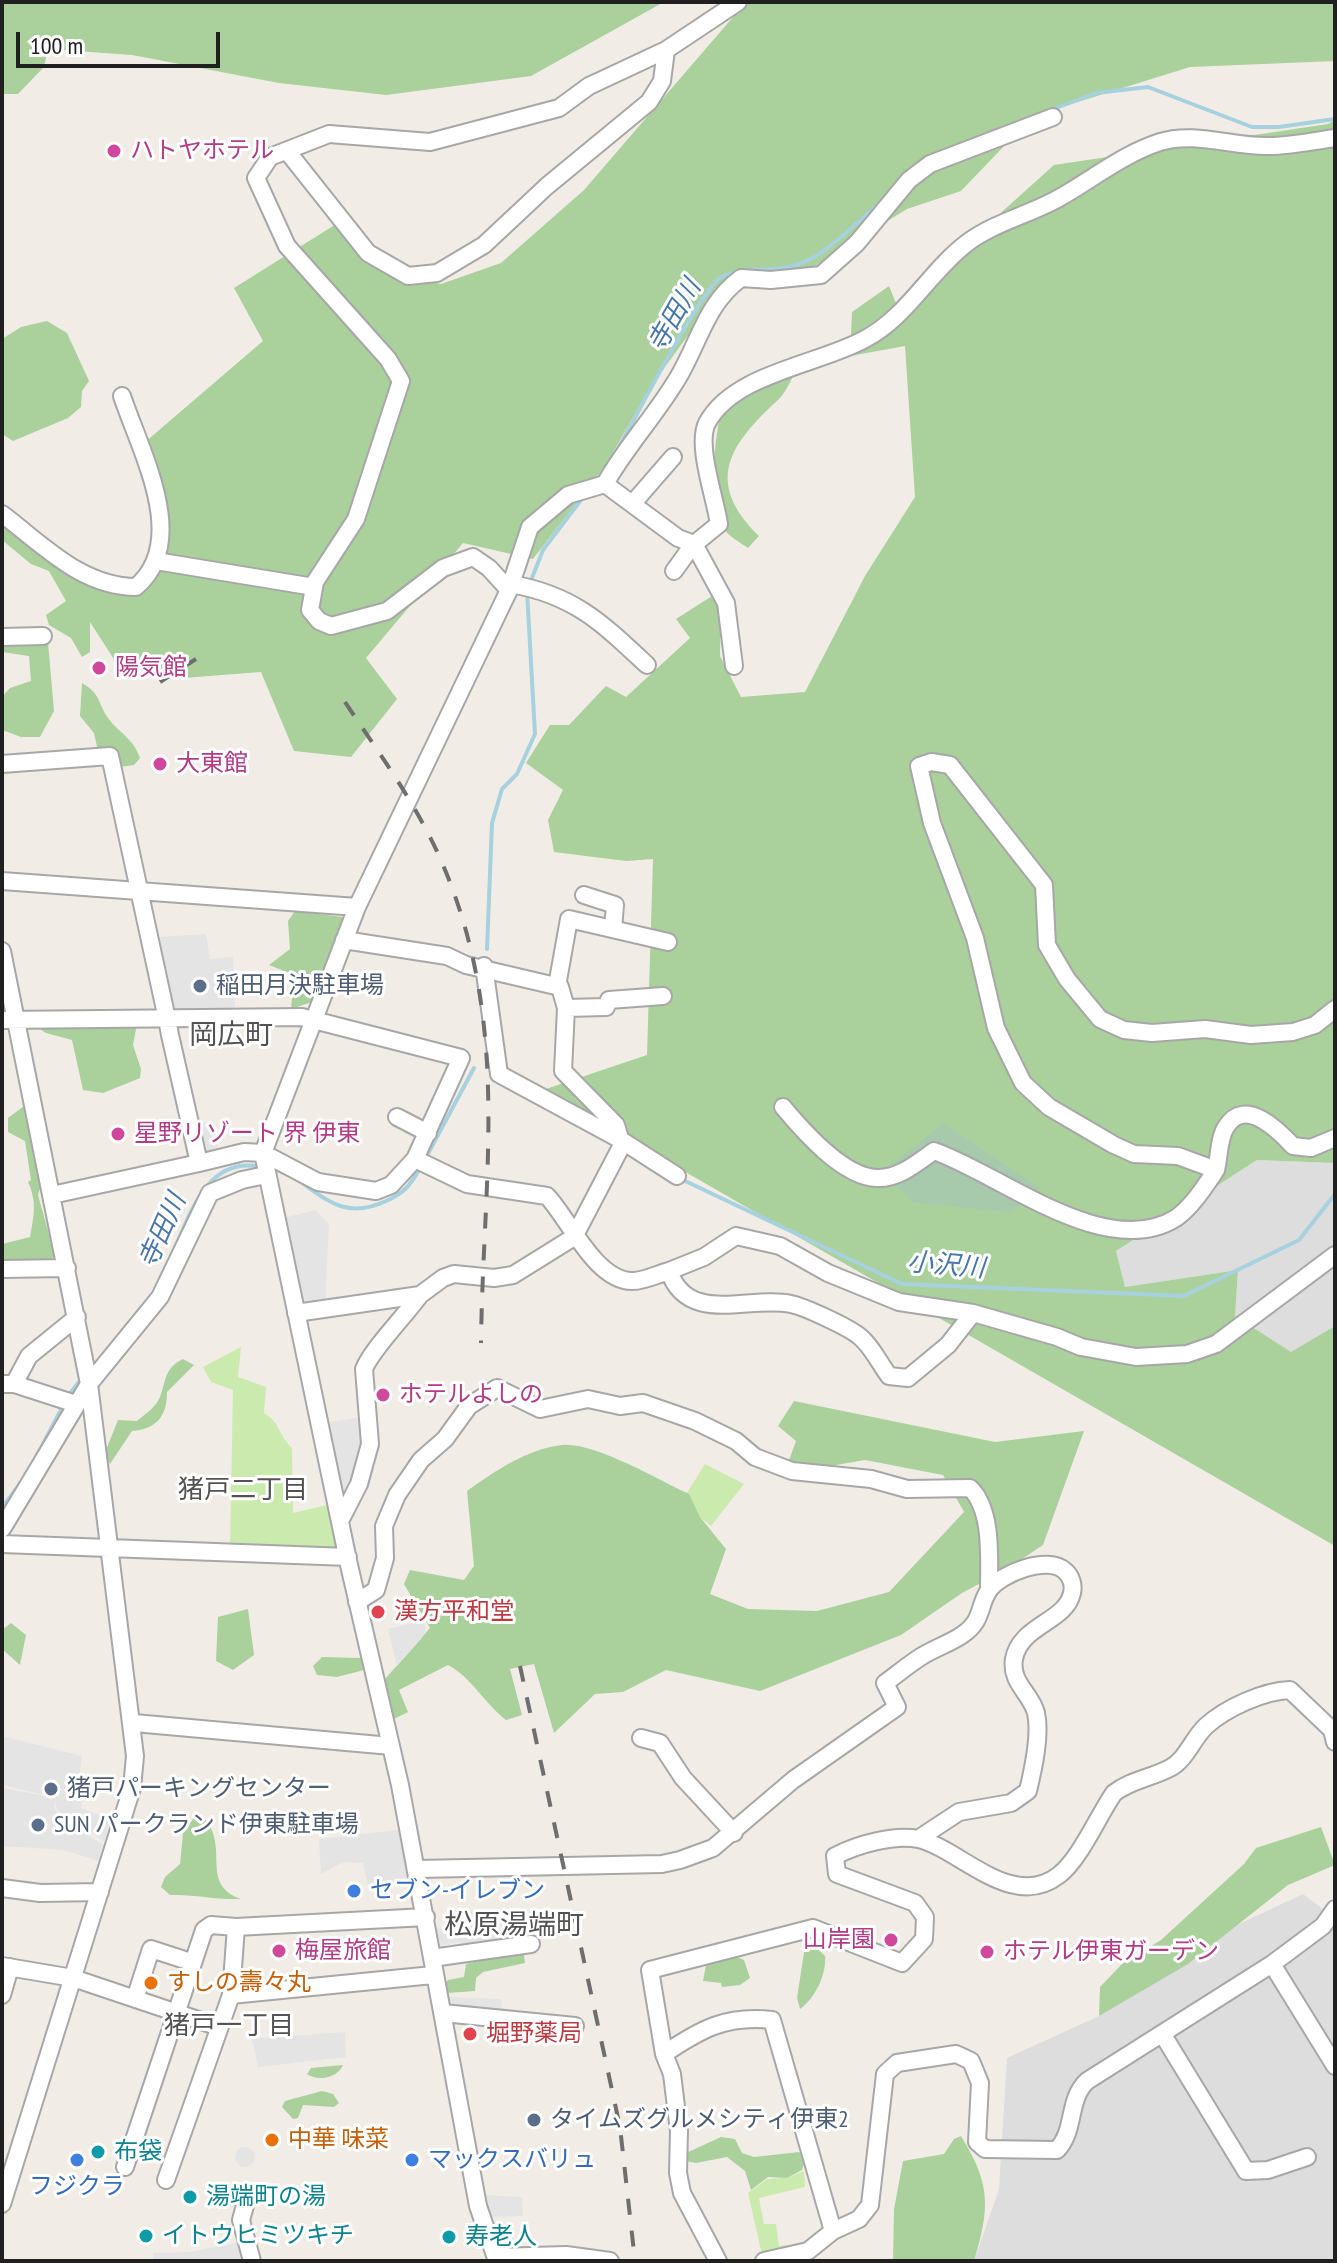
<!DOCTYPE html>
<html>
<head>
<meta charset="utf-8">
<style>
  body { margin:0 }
  #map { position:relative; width:1337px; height:2263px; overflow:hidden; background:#f1ede6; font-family:"PT Sans Narrow",sans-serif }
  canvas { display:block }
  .frame { position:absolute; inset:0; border:4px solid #202020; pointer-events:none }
  .scale { position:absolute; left:16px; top:32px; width:204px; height:36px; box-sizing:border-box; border:4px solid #202020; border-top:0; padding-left:10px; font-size:24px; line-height:28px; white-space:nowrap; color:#202020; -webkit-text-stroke:6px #fff; paint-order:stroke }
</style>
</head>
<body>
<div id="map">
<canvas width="1337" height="2263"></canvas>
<div class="frame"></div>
<div class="scale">100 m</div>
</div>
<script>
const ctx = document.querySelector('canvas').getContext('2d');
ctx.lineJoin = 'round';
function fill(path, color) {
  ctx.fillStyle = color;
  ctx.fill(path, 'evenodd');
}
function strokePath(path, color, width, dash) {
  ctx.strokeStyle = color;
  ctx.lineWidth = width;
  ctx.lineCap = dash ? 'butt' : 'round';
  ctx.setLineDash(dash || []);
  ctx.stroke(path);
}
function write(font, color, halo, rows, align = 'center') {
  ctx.font = font + ' "PT Sans Narrow","Noto Sans JP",sans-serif';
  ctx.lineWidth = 6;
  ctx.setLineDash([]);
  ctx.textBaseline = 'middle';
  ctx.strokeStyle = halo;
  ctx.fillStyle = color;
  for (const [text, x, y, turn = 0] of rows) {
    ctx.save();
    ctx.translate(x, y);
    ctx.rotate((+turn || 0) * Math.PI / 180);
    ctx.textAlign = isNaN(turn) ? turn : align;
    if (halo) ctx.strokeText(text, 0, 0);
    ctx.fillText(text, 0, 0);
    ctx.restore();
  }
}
const residential = new Path2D(`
  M 1257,1160 L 1335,1163 L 1335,1326 L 1292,1353 L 1235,1316 L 1238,1270 L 1125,1287 L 1116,1251 Z
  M 1303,1894 L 1335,1918 L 1335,2261 L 974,2261 L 999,2189 L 1007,2058 L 1099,2016 L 1188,1948 Z`);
const grass = new Path2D(`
  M 241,1347 L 238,1377 L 266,1387 L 264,1413 C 280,1422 279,1436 292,1448 L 293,1513 L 331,1504 L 340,1552 L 230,1548 L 233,1390 L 211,1382 L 203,1367 Z
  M 705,1464 L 744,1484 L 711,1526 L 700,1517 L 687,1493 Z
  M 804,2171 L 805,2187 L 759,2198 L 764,2224 L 776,2224 L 779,2246 L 811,2242 L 762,2255 L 748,2193 L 767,2179 L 787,2178 Z`);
const forest = new Path2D(`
  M 2,2 L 664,2 L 531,76 L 386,95 L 279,83 L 132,55 L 48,49 L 44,67 L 18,94 L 2,94 Z
  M 746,2 L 1335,2 L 1335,61 L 1190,67 L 1033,116 L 961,191 L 907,209 L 810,269 L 726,283 L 649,389 L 606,465 L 533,559 L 463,543 L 366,658 L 397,699 L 351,757 L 294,751 L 261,672 L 183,678 L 117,664 L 90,622 L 90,652 L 82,657 L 71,638 L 49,625 L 46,615 L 66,601 L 49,571 L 31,564 L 2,540 L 2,521 L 88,585 L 107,589 L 146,578 L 161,538 L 144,443 L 263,341 L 234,288 L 341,221 L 391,275 L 441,284 L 501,263 L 584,190 Z
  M 1335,120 L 1335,1163 L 1257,1160 L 1116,1251 L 1125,1287 L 1238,1270 L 1235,1316 L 1291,1352 L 1335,1326 L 1335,1546 L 543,1090 L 647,1055 L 653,859 L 626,861 L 554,852 L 548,820 L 563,790 L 526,763 L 550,725 L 569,725 L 606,686 L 626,697 L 690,638 L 676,619 L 712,596 L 721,604 L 720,656 L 741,697 L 805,692 L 865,576 L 915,497 L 905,346 L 850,356 L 852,312 L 889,286 L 900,313 L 965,245 L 1054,165 L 1328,124 Z
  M 47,321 L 67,333 L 89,381 L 82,391 L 81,407 L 68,418 L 13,441 L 2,434 L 2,339 L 21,327 Z
  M 798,367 C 792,377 787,391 779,399 C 730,444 703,481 759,536 L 748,548 C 741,543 728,536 723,528 C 708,500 714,438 722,408 Z
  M 48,642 L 54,711 L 40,737 L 21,737 L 2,730 L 2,697 L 10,688 L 31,681 L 29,656 L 2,652 L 2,643 Z
  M 82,683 C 102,695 97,702 108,718 C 119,733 134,739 140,758 L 134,765 L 120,767 L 114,749 L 98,751 L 94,733 L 80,716 Z
  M 295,911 L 343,917 L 323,983 L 312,1002 L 291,1009 L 294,975 L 269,965 L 290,949 L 288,921 Z
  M 137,1024 L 133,1045 L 141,1069 L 140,1078 L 103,1093 L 83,1090 L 72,1040 L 46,1033 L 35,1026 Z
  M 24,1106 L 41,1185 L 38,1195 L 55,1256 L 46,1262 L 2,1266 L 2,1244 L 30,1237 C 34,1216 37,1201 28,1182 L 31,1180 L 25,1141 L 8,1132 L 8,1118 Z
  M 183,1359 L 194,1365 L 167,1392 C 167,1416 157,1429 132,1431 L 110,1464 L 104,1455 L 118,1420 L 137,1421 C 144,1415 157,1406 160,1397 C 166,1381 164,1368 183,1359 Z
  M 794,1401 L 995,1442 L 1084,1431 L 1043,1545 L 1007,1569 L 962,1593 L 901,1635 L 760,1691 L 666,1670 L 623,1692 L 595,1694 L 554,1733 L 534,1664 L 510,1669 L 522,1715 L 506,1720 C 485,1704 472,1678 448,1665 L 399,1690 L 408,1712 L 392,1720 L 385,1679 L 430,1628 L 404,1584 L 410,1570 L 464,1580 L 474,1566 L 467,1491 C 495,1471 527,1449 562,1445 C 595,1442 658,1480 689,1494 L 700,1517 L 726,1549 L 710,1594 L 748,1609 L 817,1611 L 889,1592 L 964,1512 L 943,1475 L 865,1460 L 819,1468 L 788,1463 L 796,1441 L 778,1426 Z
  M 248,1609 L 254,1655 L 233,1670 L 216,1661 L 218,1617 Z
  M 11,1623 L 26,1635 L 20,1665 L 2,1649 L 2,1630 Z
  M 322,1657 L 361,1658 L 364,1670 L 337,1677 L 317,1675 L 313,1666 Z
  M 198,1812 C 235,1843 196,1883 241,1899 C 216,1900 194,1894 170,1895 L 161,1887 L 165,1877 L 180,1864 L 183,1833 Z
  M 1321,1827 L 1335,1865 L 1288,1885 L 1188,1964 L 1099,2016 L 1100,1987 L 1122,1964 L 1161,1940 L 1244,1864 L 1256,1848 Z
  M 805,1946 L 817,1948 L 825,1956 C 827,1973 815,1999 800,2009 L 797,1998 Z
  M 507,1955 L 524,1955 L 525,1963 L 483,1972 L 476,1978 L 475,1991 L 447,1993 L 444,1985 L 448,1980 L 464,1977 L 466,1964 Z
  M 737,1957 L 744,1960 L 750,1978 L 740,1985 L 722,1987 L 721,1983 L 703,1981 L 706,1965 Z
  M 343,2065 C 338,2078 317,2082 307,2074 L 311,2068 Z
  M 322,2091 L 333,2094 L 339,2103 L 334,2107 L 303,2105 L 298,2118 L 293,2119 L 282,2107 L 285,2101 Z
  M 961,2136 C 991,2185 990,2207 974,2261 L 893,2261 L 894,2209 L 903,2161 L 944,2154 L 954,2139 Z
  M 721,2137 L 735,2139 L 742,2153 L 754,2157 L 799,2152 L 805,2160 L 802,2170 L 787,2178 L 768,2177 L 751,2190 L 745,2171 L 727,2157 L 696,2163 L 685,2161 L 684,2154 Z`);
const cemetery = new Path2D(`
  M 944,1123 L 1040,1188 L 1011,1212 L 914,1203 L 882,1172 Z`);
const parking = new Path2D(`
  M 206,934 L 210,959 L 233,957 L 235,1009 L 171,1011 L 158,937 Z
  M 212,1121 L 218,1151 L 201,1156 L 193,1125 Z
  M 315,1210 L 329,1224 L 325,1304 L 298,1308 L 284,1218 Z
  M 362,1417 L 363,1449 L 342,1497 L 329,1422 Z
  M 424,1620 L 426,1631 L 421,1639 L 397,1666 L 388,1629 Z
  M 2,1736 L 82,1756 L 79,1779 L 83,1794 L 81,1808 L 111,1820 L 104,1841 L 82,1826 L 68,1821 L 56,1808 L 56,1801 L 54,1808 L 67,1822 L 103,1845 L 99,1861 L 63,1850 L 2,1846 L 2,1788 L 57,1798 L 2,1785 Z
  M 405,1829 L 415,1882 L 369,1890 L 363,1863 L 343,1862 L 321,1874 L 319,1839 Z
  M 493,1910 L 497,1947 L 461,1952 L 459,1942 L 435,1946 L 433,1929 L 469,1925 L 469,1911 Z
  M 447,1997 L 501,1999 L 502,2010 L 447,2007 Z
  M 345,2032 L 346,2057 L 258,2067 L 252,2039 Z
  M235 2157a10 10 0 1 1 20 0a10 10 0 1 1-20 0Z
  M 481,2195 L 522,2197 L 523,2216 L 486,2217 Z
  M 241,2242 L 246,2261 L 154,2261 L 153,2253 L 189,2252 Z`);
const stream = new Path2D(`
  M 971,140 L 1096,93 L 1148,87 L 1252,127 L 1279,127 L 1335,119
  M 619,447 C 635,419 701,290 720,278 C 744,265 768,273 793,266 C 826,257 856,222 882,201
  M 530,583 L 543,550 L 584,496
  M 487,949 L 492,823 L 502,789 L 517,774 L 535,734 L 527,591
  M 424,1161 L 474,1068
  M 272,1169 C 314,1178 331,1227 386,1201 C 404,1193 410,1186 420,1168
  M 681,1179 L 902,1284 L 1184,1296 L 1299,1240 L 1335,1194
  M 175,1248 C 191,1211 209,1156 260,1167
  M 68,1396 L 82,1378
  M 33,1463 L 64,1404
  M 2,1508 L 22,1481`);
const street = new Path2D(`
  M 287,151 L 368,253 L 408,276 L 437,273 L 484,245 L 547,186 L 649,102 L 662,81 L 666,50
  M 605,484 C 626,446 657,414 679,376 C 700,340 706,304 741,278 L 771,280 L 821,275 L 857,243 L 909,180 L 930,164 L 1053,117
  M 633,503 L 673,457
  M 2,514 C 43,545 82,587 136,587 C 190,541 141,453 122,396
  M 156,561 L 314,587
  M 674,571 L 692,546 L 719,524 C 715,497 696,445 707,423 C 734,373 818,365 865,339 C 907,317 930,271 967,243 C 995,222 1029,215 1059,198 C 1093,179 1121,155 1160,142 C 1195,131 1233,147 1269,146 C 1290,146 1313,141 1335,138
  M 511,584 C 574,595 602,623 647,665
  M 509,590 L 489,568 L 473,557 L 443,568 L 387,611 L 331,626 L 319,621 L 310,610 L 315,582 L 356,519 L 401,381 L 388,359 L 287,246 L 256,178 L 270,157 L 329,134 L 430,142 L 559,108 L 589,86 L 666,50 L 738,2
  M 2,637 L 43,636
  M 2,764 L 110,756 L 167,1019 L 170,1035 L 199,1163 L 244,1152 L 263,1153 L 318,1182 L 376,1191 L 391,1185 L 415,1159 L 461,1058 L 302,1017 L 2,1020
  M 2,881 L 357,907
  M 584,895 L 615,905 L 613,929
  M 2,951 L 89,1384 L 135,1756 L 132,1788 L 2,2204
  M 484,966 L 499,1074 L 621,1140 L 677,1176
  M 557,986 L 569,919 L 668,942
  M 566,1008 L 606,1007 L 609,1000 L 663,996
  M 1335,1009 L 1315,1025 L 1293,1032 L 1251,1035 L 1205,1029 L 1152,1033 L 1124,1030 L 1100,1019 L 1067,979 L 1047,945 L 1044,885 L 950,765 L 931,762 L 919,766 L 932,823 L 975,938 L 996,1028 L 1023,1083 L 1049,1107 L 1114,1145 L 1134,1154 L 1178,1156 L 1216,1170 C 1219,1158 1219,1137 1226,1127 C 1245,1096 1279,1131 1293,1146 L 1311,1148 L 1335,1138
  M 783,1107 C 803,1131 843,1177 877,1178 C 899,1179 918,1162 934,1151 C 1000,1174 1106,1262 1176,1218 C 1192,1207 1205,1186 1216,1170
  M 397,1117 L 428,1133
  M 415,1159 L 467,1184 L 547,1196 C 569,1219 596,1282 633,1281 C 644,1281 658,1274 669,1271 C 688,1326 749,1295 791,1304 C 805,1307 848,1327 859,1336 C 871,1345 880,1364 889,1376 L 908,1378 L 948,1345 L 973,1313
  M 52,1195 L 199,1163
  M 2,1269 L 67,1268
  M 669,1271 L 704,1257 L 736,1236 L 780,1246 L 828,1273 L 899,1302 L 973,1313 L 1057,1337 L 1081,1347 L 1136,1357 L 1187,1354 L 1216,1344 L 1335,1255
  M 296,1313 L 420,1295 L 443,1278 L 454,1274 L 494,1278 L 513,1275 L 574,1237 L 622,1145 L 616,1125 L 563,1071 L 566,1008 L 560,987 L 466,965 L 447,956 L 344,940
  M 2,1384 L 14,1384 L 76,1404
  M 14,1384 L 29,1356 L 77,1317
  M 340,1521 L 359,1484 L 370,1444 L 364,1369 C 372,1349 405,1316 420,1295
  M 2,1529 L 89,1384 L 160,1297 L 210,1193 L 242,1180 L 266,1175
  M 2,1544 L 348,1557
  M 357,1602 L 376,1590 L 385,1558 L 384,1526 L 397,1495 L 421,1460 L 445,1439 L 469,1406 L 497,1388 L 540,1409 L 588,1399 L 620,1406 L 643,1403 L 695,1421 L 736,1441 L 755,1457 L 792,1471 L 871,1479 L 907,1489 L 970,1488 C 993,1510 989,1559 989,1590
  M 134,1723 L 391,1746
  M 641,1738 L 660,1743 L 683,1778 L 734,1833
  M 417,1869 L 662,1864 L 680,1860 L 713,1848 L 793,1780 L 897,1707 L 885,1683 C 896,1675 907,1666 919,1658 C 932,1649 949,1644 962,1635 C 984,1620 978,1606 989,1590 C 1001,1573 1048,1555 1065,1571 C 1071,1576 1074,1585 1072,1593 C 1066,1622 1020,1625 1014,1659 C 1010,1683 1031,1693 1036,1713 C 1041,1735 1033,1770 1028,1791 L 1011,1803 L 959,1812 L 918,1839
  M 2,1888 L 40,1893 L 100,1892
  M 432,1958 L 531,1944
  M 1272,1964 L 1335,2066
  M 2,1966 L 73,1978 L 219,2027
  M 2,1995 L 10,1967
  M 231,1995 L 433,1975
  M 135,1999 L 151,1949 L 191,1962
  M 443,2013 L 575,2026
  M 1163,2035 L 1246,2171 L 1268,2170 L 1307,2157
  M 664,2054 C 701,2029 726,2015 772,2020 L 833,2231
  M 125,2167 L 204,1930 L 211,1925 L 236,1927 L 426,1917
  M 166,2180 L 231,1995 L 236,1927
  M 246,2202 L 241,2220 L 252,2261
  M 496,2257 L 566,2255 L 610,2261
  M 497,2261 L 478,2206 L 400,1785 L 349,1565 L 263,1153 L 357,907 L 509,590 L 530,527 L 568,495 L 605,484 L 678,538 L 694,544 L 726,603 L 734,666
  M 718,2261 L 682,2193 L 678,2173 L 679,2131 L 672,2074 L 664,2054 L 650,1970 L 813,1928 L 902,1963 L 924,1939 L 925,1917 L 915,1903 L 837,1874 L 835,1856 C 856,1845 894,1834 918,1839 C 959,1848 1012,1912 1059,1875 C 1080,1859 1098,1816 1114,1793 C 1131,1780 1151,1778 1170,1768 C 1186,1760 1193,1738 1206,1726 C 1226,1708 1263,1691 1290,1690 L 1332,1730 L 1335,1742
  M 764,2261 L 808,2251 L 833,2231 L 859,2219 L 870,2205 L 885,2074 L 897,2063 L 956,2054 L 971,2061 L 980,2083 L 977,2142 L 985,2149 L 1057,2150 C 1076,2130 1067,2100 1087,2081 L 1272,1964 L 1323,1926 L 1335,1909`);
const rail = new Path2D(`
  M 160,682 L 196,659
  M 345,702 C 379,753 415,802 440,858 C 512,1022 483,1172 481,1343
  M 520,1666 L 620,2127 L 635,2261`);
const markers = [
  [114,151,8,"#d1479c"],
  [99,668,8,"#d1479c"],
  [160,764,8,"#d1479c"],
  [200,986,8,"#5c6f8a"],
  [118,1134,8,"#d1479c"],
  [383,1395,8,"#d1479c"],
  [378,1612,8,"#e0444e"],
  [51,1789,8,"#5c6f8a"],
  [38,1825,8,"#5c6f8a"],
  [354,1891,8,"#3f7fe0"],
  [891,1940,8,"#d1479c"],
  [279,1951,8,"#d1479c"],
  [987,1952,8,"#d1479c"],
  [151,1983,8,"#e8710a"],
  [470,2034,8,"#e0444e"],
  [534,2120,8,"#5c6f8a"],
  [272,2140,8,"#e8710a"],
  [98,2152,8,"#0f9aa8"],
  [77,2160,8,"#3f7fe0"],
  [412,2160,8,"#3f7fe0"],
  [190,2197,8,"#0f9aa8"],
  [146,2236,8,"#0f9aa8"],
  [449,2237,8,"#0f9aa8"]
];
const hotelNames = [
  ["ハトヤホテル",130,151],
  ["陽気館",115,668],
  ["大東館",176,764],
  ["星野リゾート 界 伊東",134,1134],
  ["ホテルよしの",399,1395],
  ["山岸園",875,1940,"right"],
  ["梅屋旅館",295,1951],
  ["ホテル伊東ガーデン",1003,1952]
];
const serviceNames = [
  ["稲田月決駐車場",216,986],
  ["猪戸パーキングセンター",67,1789],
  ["SUN パークランド伊東駐車場",54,1825],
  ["タイムズグルメシティ伊東2",550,2120]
];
const healthNames = [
  ["漢方平和堂",394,1612],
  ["堀野薬局",486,2034]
];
const shopNames = [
  ["セブン-イレブン",370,1891],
  ["マックスバリュ",428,2160],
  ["フジクラ",77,2187,"center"]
];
const foodNames = [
  ["すしの壽々丸",167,1983],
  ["中華 味菜",288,2140]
];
const cultureNames = [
  ["布袋",114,2152],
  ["湯端町の湯",206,2197],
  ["イトウヒミツキチ",162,2236],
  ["寿老人",465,2237]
];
const waterNames = [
  ["寺田川",675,316,-60],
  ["寺田川",163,1231,-66],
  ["小沢川",946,1266,5]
];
const neighbourhoodNames = [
  ["猪戸二丁目",243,1491],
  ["猪戸一丁目",229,2027]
];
const quarterNames = [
  ["岡広町",231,1036],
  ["松原湯端町",514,1926]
];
fill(residential, '#dedddd');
fill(grass, '#caebad');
fill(forest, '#aad09b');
fill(cemetery, '#a7caad');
fill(parking, '#e4e4e4');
strokePath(stream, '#a7d1de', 4);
strokePath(street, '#a7a7a7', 20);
strokePath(street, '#fff', 16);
strokePath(rail, '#6e6e6e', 4, [16, 16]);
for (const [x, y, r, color] of markers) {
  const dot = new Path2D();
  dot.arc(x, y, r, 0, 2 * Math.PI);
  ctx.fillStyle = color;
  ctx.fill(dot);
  strokePath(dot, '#fff', 3);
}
write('24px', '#b23c85', '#fff', hotelNames, 'left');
write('24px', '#4e5e75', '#fff', serviceNames, 'left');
write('24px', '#be3a42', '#fff', healthNames, 'left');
write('24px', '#366cbe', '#fff', shopNames, 'left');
write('24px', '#c56008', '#fff', foodNames, 'left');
write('24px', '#0d838f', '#fff', cultureNames, 'left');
write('italic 26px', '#4877a9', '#fff', waterNames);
write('26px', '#535353', '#fff', neighbourhoodNames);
write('28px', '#535353', '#fff', quarterNames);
</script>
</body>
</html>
